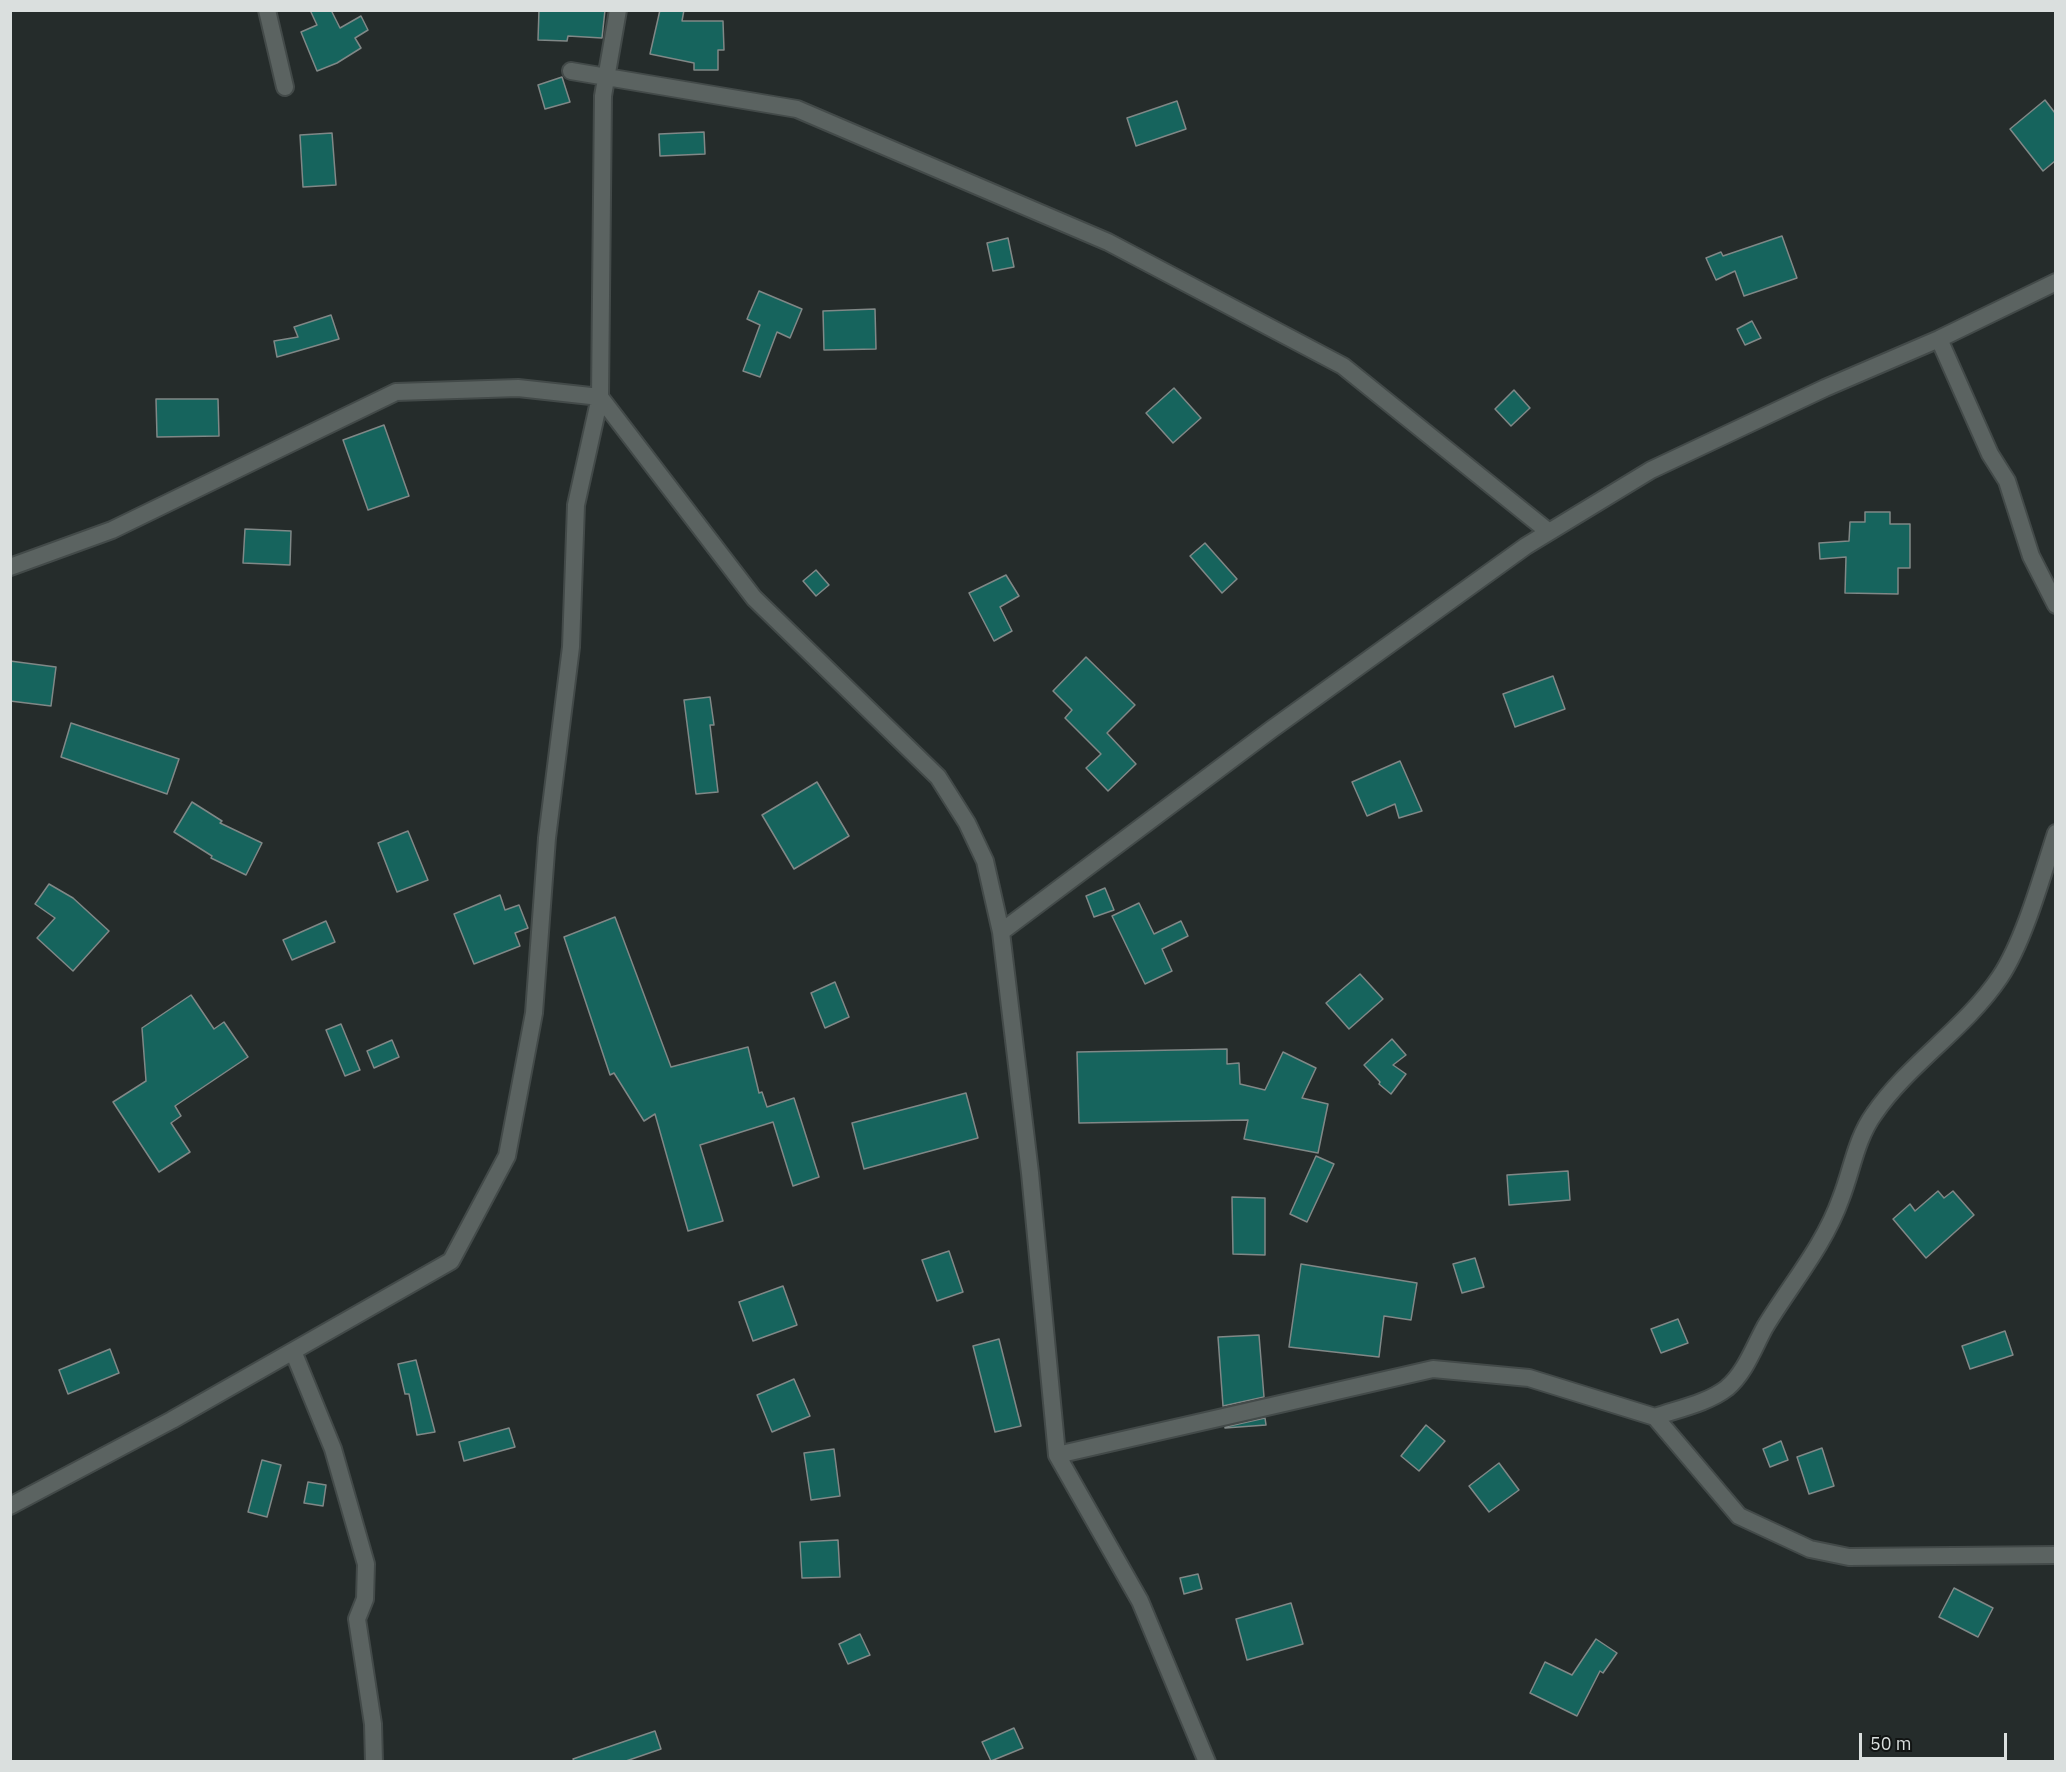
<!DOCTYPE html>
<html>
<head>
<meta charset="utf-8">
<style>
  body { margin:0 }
  #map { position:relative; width:2066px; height:1772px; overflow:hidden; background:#252c2b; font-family:"IBM Plex Sans",sans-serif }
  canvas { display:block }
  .frame { position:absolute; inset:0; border:12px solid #dadfde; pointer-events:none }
  .scale { position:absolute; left:1859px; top:1733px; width:148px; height:27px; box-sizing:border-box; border:3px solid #dadfde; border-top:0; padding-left:8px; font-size:18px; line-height:21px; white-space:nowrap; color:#dadfde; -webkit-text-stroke:4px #111413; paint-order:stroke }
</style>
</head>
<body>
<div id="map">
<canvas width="2066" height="1772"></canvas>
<div class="frame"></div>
<div class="scale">50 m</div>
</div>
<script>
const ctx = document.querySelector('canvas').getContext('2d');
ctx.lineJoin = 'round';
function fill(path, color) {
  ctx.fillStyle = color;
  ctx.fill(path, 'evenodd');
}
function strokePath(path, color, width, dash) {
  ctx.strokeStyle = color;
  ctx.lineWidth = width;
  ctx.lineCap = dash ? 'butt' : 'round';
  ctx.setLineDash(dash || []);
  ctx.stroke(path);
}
const building = new Path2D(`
  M 310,10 L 331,10 L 340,28 L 361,16 L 368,30 L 355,38 L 361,48 L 337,63 L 317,71 L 301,32 L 317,25 Z
  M 539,10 L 605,10 L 602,38 L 568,36 L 567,41 L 538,40 Z
  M 660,10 L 684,10 L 682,21 L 723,21 L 724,50 L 718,50 L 718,70 L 694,70 L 694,63 L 650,54 Z
  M 562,77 L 570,102 L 545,109 L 538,85 Z
  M 2045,100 L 2055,113 L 2055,161 L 2043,171 L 2010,129 Z
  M 1177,101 L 1186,129 L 1136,146 L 1127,118 Z
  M 704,132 L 705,154 L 660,156 L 659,134 Z
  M 332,133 L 336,185 L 303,187 L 300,135 Z
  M 1782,236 L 1797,278 L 1744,296 L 1735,271 L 1716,280 L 1706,258 L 1721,252 L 1723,256 Z
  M 1008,238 L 1014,267 L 993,271 L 987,243 Z
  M 759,291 L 802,309 L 790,338 L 777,332 L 760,377 L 743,371 L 760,325 L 747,319 Z
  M 875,309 L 876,349 L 824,350 L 823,311 Z
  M 331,315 L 339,339 L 277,357 L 274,341 L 298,337 L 294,327 Z
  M 1752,321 L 1761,338 L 1745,345 L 1737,329 Z
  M 1174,388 L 1201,418 L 1173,443 L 1146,413 Z
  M 1514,390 L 1530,408 L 1511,426 L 1495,409 Z
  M 156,399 L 218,399 L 219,436 L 157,437 Z
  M 384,425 L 409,496 L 368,510 L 343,440 Z
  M 1865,512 L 1890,512 L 1890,524 L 1910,524 L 1910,568 L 1898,568 L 1898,594 L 1845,593 L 1846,557 L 1820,559 L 1819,543 L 1849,541 L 1850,522 L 1865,522 Z
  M 245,529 L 291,531 L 290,565 L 243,563 Z
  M 1205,543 L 1237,579 L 1222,593 L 1190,556 Z
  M 816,570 L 829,585 L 816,596 L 803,581 Z
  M 1006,575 L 1019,596 L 1000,607 L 1012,631 L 994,641 L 969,593 Z
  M 1086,657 L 1135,705 L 1107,733 L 1136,764 L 1108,791 L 1086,768 L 1101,754 L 1065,718 L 1072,710 L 1053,691 Z
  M 10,661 L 56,667 L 51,706 L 10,701 Z
  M 1553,676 L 1565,709 L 1515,727 L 1503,694 Z
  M 710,697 L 714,725 L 710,725 L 718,792 L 696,794 L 684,700 Z
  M 71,723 L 179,759 L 167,794 L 61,757 Z
  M 1400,761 L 1422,811 L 1399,818 L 1395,804 L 1367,816 L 1352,782 Z
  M 817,782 L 849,836 L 794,869 L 762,815 Z
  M 192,802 L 222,821 L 220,823 L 262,843 L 246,875 L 211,858 L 212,856 L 174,832 Z
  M 408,831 L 428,880 L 397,892 L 378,843 Z
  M 49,884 L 73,898 L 109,931 L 73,971 L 37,938 L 55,918 L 35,904 Z
  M 1105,888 L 1114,910 L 1094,917 L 1086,896 Z
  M 500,895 L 505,910 L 519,905 L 528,928 L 515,933 L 520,946 L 474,964 L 454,914 Z
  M 1139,903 L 1154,934 L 1181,921 L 1188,936 L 1162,949 L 1172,971 L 1145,984 L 1112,916 Z
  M 615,917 L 671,1067 L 748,1047 L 759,1093 L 762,1092 L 767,1107 L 794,1098 L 819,1177 L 793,1186 L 773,1122 L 700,1145 L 723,1221 L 688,1231 L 655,1114 L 644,1121 L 614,1073 L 610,1075 L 564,937 Z
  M 326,921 L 335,942 L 292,960 L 283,940 Z
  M 1360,974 L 1383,999 L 1349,1029 L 1326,1003 Z
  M 835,982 L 849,1017 L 825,1028 L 811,993 Z
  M 191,995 L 214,1029 L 224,1022 L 248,1057 L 175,1106 L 181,1116 L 171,1123 L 190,1152 L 159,1172 L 113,1102 L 146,1081 L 142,1028 Z
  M 341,1024 L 360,1070 L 345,1076 L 326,1030 Z
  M 1392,1039 L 1406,1055 L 1393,1065 L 1406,1074 L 1391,1094 L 1379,1084 L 1380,1082 L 1364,1065 Z
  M 392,1040 L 399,1057 L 374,1068 L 367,1051 Z
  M 1227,1049 L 1227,1064 L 1239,1063 L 1240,1084 L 1265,1090 L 1283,1052 L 1316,1068 L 1302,1098 L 1328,1104 L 1318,1153 L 1244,1139 L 1248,1120 L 1079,1123 L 1077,1052 Z
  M 966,1093 L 978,1138 L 864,1169 L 852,1123 Z
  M 1316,1156 L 1334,1164 L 1307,1222 L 1290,1214 Z
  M 1568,1171 L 1570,1200 L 1509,1205 L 1507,1175 Z
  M 1938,1191 L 1944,1198 L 1953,1191 L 1974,1215 L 1926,1258 L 1893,1219 L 1910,1204 L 1915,1211 Z
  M 1232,1197 L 1265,1198 L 1265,1255 L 1233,1254 Z
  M 949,1251 L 963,1292 L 937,1301 L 922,1260 Z
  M 1475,1258 L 1484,1287 L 1462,1293 L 1453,1264 Z
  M 1301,1264 L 1417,1283 L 1411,1320 L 1384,1316 L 1379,1357 L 1289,1347 Z
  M 783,1286 L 797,1325 L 753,1341 L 739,1302 Z
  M 1678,1319 L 1688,1343 L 1661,1353 L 1651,1329 Z
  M 2005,1331 L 2013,1355 L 1970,1369 L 1962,1346 Z
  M 1259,1335 L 1264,1397 L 1223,1406 L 1218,1337 Z
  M 999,1339 L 1021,1426 L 995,1432 L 973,1346 Z
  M 110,1349 L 119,1373 L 68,1394 L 59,1370 Z
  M 416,1360 L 435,1432 L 417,1435 L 409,1394 L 405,1394 L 398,1364 Z
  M 794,1379 L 810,1416 L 772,1432 L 757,1395 Z
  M 1265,1418 L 1266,1425 L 1225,1428 L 1225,1427 Z
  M 1426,1425 L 1445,1441 L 1419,1471 L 1401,1456 Z
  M 509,1428 L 515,1447 L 464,1461 L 459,1442 Z
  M 1781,1441 L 1788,1460 L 1770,1467 L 1763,1449 Z
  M 1822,1448 L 1834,1486 L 1809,1494 L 1797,1457 Z
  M 834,1449 L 840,1496 L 811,1500 L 804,1453 Z
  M 262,1460 L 281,1465 L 267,1517 L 248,1512 Z
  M 1499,1463 L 1519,1490 L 1489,1512 L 1469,1486 Z
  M 308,1482 L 326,1485 L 323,1506 L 304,1503 Z
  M 838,1540 L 840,1577 L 802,1578 L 800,1542 Z
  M 1198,1574 L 1202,1589 L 1184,1594 L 1180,1578 Z
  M 1954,1588 L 1993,1608 L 1978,1637 L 1939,1617 Z
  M 1291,1603 L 1303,1644 L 1247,1660 L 1236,1619 Z
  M 860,1634 L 870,1655 L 848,1664 L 839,1644 Z
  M 1596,1639 L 1617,1653 L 1603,1673 L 1600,1671 L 1577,1716 L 1530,1693 L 1545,1662 L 1572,1675 Z
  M 1014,1728 L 1023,1748 L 991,1761 L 982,1742 Z
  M 655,1731 L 661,1749 L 626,1761 L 574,1761 L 573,1759 Z`);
const minor = new Path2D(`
  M 267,10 L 285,87
  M 571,71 L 797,109 L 1108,242 L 1343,366 L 1549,532
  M 1939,339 L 1990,454 L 2007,481 L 2031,556 L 2056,605
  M 10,567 L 112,530 L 396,392 L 518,388 L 600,397 L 754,598 L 938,777 L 967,823 L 985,861 L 1001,932 L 1030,1173 L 1057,1455 L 1140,1601 L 1207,1762
  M 1001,932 L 1272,729 L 1526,546 L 1651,470 L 1825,388 L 1939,339 L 2056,282
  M 293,1351 L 333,1449 L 366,1564 L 365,1599 L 357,1619 L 373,1724 L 374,1762
  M 1655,1417 C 1678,1409 1708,1403 1727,1388 C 1745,1373 1754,1347 1765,1327 C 1791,1284 1824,1246 1841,1198 C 1852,1170 1856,1139 1874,1114 C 1909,1063 1965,1029 2000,977 C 2024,941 2042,876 2056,833
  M 1057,1455 L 1433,1369 L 1529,1378 L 1655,1417 L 1739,1516 L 1810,1549 L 1849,1557 L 2056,1555
  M 10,1506 L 172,1420 L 451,1261 L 507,1156 L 534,1013 L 547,838 L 571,647 L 576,505 L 600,397 L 603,96 L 618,10`);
fill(building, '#16645d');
strokePath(building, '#808887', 1.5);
strokePath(minor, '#434a49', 20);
strokePath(minor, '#5b6361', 16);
</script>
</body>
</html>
